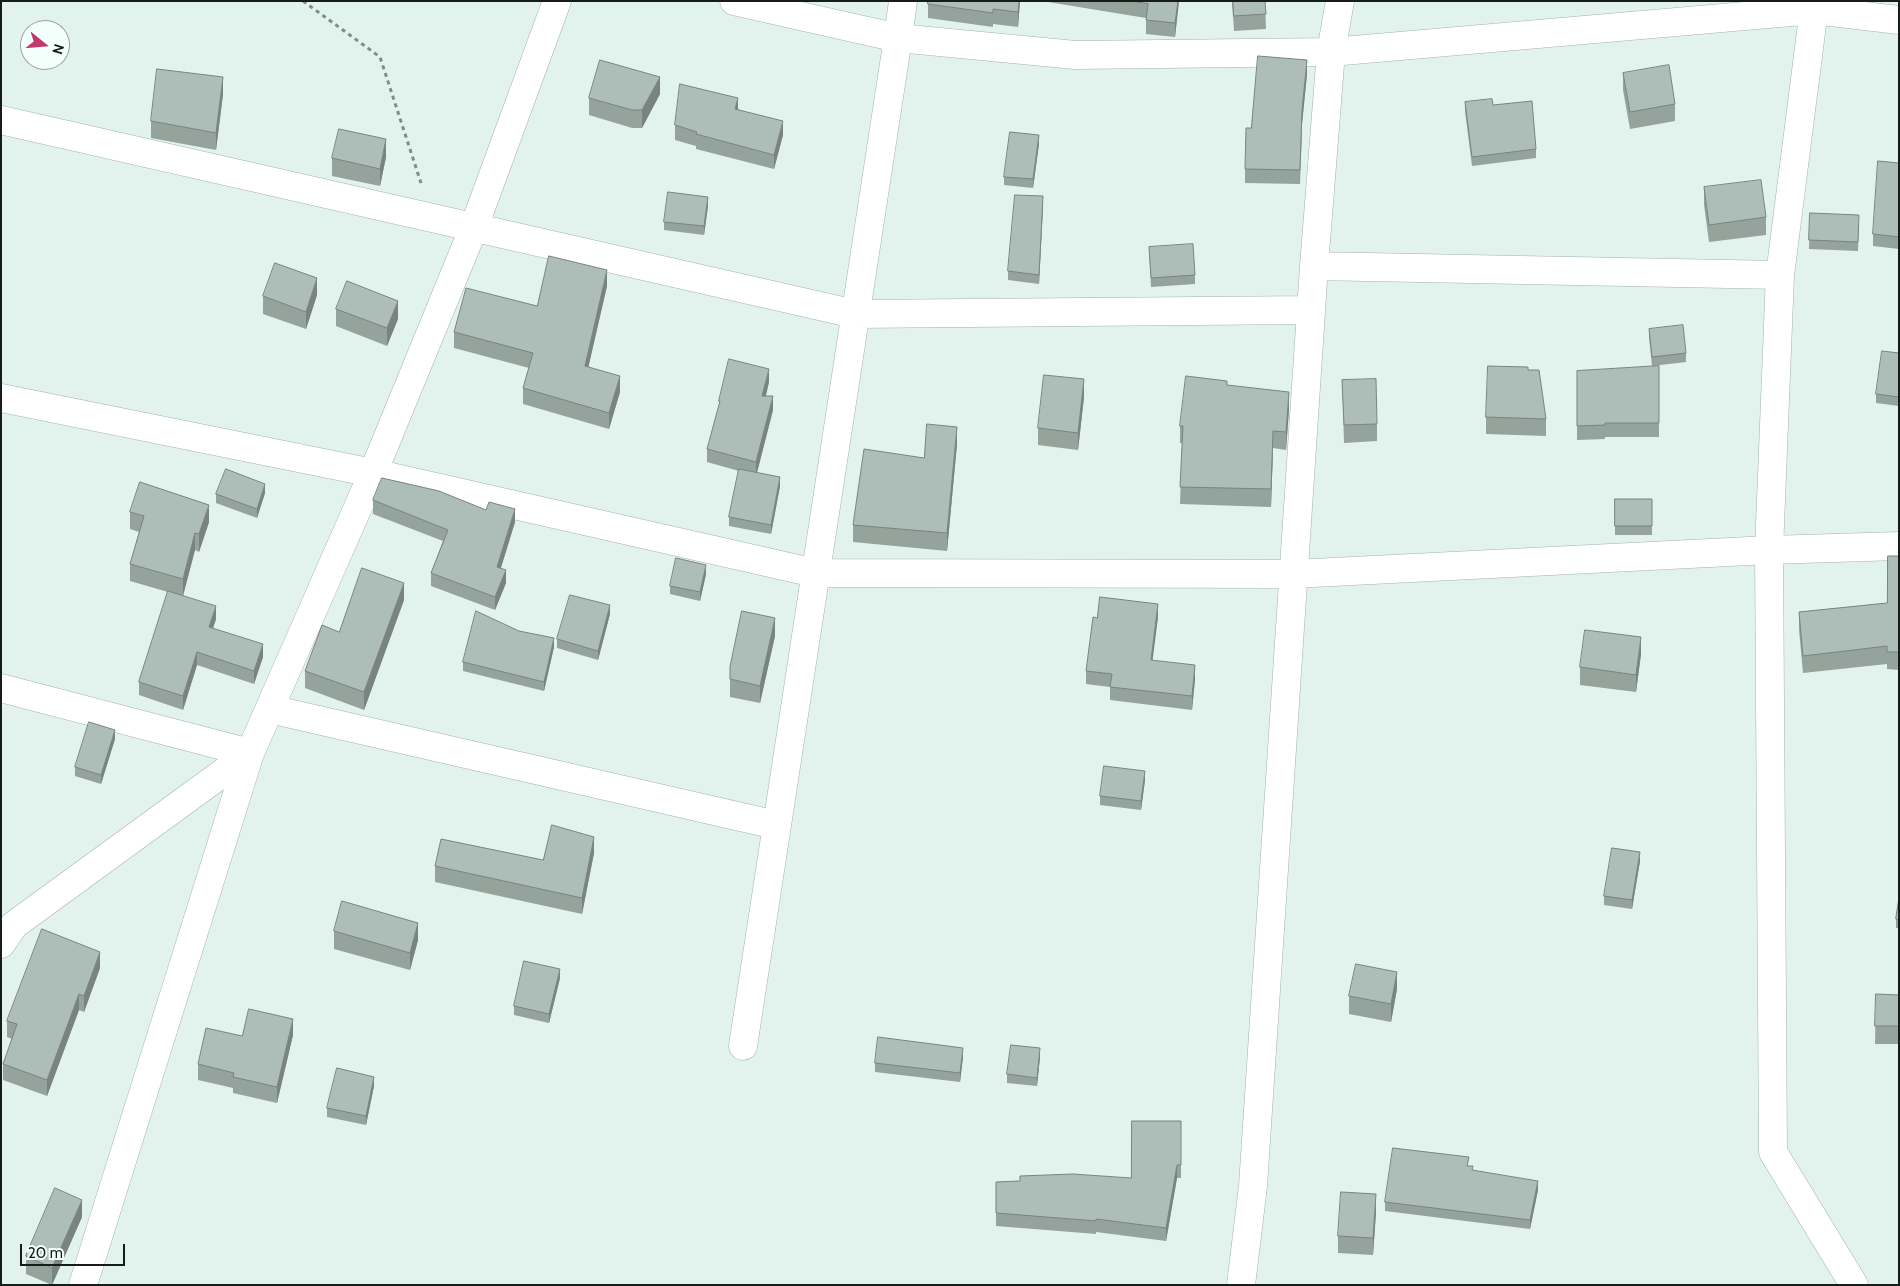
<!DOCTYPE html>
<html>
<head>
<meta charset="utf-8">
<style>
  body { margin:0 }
  #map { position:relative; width:1900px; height:1286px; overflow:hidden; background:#e2f2ed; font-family:Cabin,sans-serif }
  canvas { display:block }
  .frame { position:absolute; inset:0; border:2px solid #161c1a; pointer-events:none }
  .north { position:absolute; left:20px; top:20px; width:50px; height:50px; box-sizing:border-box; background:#f2fffa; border:1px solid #9aa4a0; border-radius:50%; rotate:107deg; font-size:14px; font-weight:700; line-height:20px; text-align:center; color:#161c1a }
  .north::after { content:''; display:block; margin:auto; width:18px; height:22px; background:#c3376a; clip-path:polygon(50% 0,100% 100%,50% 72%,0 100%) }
  .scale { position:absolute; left:20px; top:1244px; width:105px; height:22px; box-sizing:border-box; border:2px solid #161c1a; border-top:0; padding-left:6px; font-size:15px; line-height:18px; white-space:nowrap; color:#161c1a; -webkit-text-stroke:4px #f2fffa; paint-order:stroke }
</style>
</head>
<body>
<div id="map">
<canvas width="1900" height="1286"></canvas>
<div class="frame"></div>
<div class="north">N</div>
<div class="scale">20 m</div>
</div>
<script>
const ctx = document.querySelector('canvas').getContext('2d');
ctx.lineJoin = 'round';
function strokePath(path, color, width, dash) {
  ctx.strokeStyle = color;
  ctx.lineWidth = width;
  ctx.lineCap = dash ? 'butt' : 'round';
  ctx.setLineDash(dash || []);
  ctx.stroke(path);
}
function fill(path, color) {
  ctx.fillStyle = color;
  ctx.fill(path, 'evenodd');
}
const path = new Path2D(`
  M 303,1 L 380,57 L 421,183`);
const street = new Path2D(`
  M 734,1 L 898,38 L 743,1046
  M 903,1 L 898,38 L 1075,55 L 1331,52 L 1814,10 L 1899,20
  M 1815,1 L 1780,275 L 1769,550 L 1773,1152 L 1854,1285
  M 1,120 L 855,314 L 1311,310
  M 1314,266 L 1780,275
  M 1,398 L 373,473 L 815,573 L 1293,574 L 1769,550 L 1899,546
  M 1,688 L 250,753
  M 270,709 L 776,825
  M 1,944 L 14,925 L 250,753
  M 83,1285 L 250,753 L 373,473 L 474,227 L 557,1
  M 1241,1285 L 1253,1186 L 1314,266 L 1331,52 L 1340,1`);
const wall = new Path2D(`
  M 1020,1 L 1018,27 L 993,24 L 993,27 L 928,18 L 928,4 Z
  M 1042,1 L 1179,1 L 1175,37 L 1146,34 L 1146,18 Z
  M 1232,1 L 1265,1 L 1266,29 L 1234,31 Z
  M 1623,73 L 1675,104 L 1675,121 L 1630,129 L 1623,90 Z
  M 1307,74 L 1302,124 L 1300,184 L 1245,183 L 1245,169 L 1251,128 Z
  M 223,94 L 216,150 L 151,138 L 151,121 Z
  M 660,94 L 642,128 L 632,128 L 589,115 L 589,98 Z
  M 1465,102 L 1493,105 L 1536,149 L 1536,158 L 1472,166 L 1465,111 Z
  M 738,109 L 783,135 L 774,169 L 696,149 L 696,146 L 675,140 L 675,125 Z
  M 1039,144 L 1033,188 L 1004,185 L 1004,177 Z
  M 386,157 L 380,186 L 332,176 L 332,158 Z
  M 1899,163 L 1899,249 L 1873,246 L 1873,234 Z
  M 1704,187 L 1766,217 L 1766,235 L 1709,242 L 1704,205 Z
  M 1043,205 L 1039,284 L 1008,280 L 1008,271 Z
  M 708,206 L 704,235 L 664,230 L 664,222 Z
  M 1810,213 L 1859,224 L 1858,251 L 1809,249 Z
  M 1149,247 L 1195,275 L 1195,284 L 1151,287 Z
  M 607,286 L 588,367 L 620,392 L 609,429 L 523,404 L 523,388 L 529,368 L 454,348 L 454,332 L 537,306 Z
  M 317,295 L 306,329 L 263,314 L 263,296 Z
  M 336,309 L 398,319 L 387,346 L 336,326 Z
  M 1649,329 L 1686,353 L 1686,362 L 1652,366 L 1649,337 Z
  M 1899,353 L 1899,406 L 1876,403 L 1876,394 Z
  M 1659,366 L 1659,437 L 1605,437 L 1605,439 L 1577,440 L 1577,371 Z
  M 1528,370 L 1546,419 L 1546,436 L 1486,434 L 1486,417 Z
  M 1342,380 L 1377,424 L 1377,441 L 1344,443 Z
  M 769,382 L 766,396 L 773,410 L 757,473 L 780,486 L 771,534 L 729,526 L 729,517 L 739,471 L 707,462 L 707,449 L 719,407 L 719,401 Z
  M 1227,385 L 1289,409 L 1286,450 L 1273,448 L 1271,507 L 1180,504 L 1182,443 L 1180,443 L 1180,426 Z
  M 1084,397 L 1078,450 L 1038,445 L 1038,428 Z
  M 957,444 L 947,551 L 853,542 L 853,525 L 924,458 Z
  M 265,493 L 257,518 L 216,503 L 216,494 Z
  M 1615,499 L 1652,499 L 1652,535 L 1615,535 Z
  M 373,500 L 515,522 L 501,568 L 506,583 L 495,610 L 431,586 L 431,573 L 443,541 L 373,514 Z
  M 130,512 L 209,522 L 199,552 L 195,550 L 183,595 L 216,619 L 213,628 L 263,657 L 254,684 L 197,665 L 183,710 L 139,695 L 139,682 L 168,592 L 130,581 L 130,564 L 139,532 L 130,529 Z
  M 1899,556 L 1899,670 L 1887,669 L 1887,664 L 1803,673 L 1799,630 L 1799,612 L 1887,603 Z
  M 706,574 L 700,601 L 670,594 L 670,586 Z
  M 404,600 L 364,710 L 305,688 L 305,671 L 339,632 Z
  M 610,614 L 598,660 L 557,648 L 557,639 Z
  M 1158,617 L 1152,660 L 1195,679 L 1192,710 L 1110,700 L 1110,687 L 1086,684 L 1086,671 L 1097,618 Z
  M 775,636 L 760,703 L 730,697 L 730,667 Z
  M 554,647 L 544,691 L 463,671 L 463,662 Z
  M 1641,654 L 1636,692 L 1580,685 L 1580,667 Z
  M 115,739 L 101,784 L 75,776 L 75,767 Z
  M 1145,780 L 1141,810 L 1100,805 L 1100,796 Z
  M 594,853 L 582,914 L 435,882 L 435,866 L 543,860 Z
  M 1640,861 L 1632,909 L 1604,905 L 1604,896 Z
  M 1899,898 L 1899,928 L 1896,928 L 1896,919 Z
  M 334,931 L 418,940 L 410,970 L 334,949 Z
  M 100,968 L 84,1012 L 79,1010 L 47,1096 L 3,1080 L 3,1064 L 12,1039 L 7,1037 L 7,1021 Z
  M 560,978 L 549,1023 L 514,1015 L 514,1006 Z
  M 1397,989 L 1391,1022 L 1349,1014 L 1349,996 Z
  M 1876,994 L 1899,995 L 1899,1044 L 1875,1044 Z
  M 293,1035 L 277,1103 L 233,1093 L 233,1088 L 198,1080 L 198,1064 L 242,1036 Z
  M 963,1057 L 960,1082 L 875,1072 L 875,1063 Z
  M 1040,1057 L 1037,1086 L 1007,1083 L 1007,1074 Z
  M 374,1086 L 366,1125 L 327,1117 L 327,1108 Z
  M 1181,1121 L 1181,1178 L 1177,1178 L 1166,1241 L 1096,1232 L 1096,1234 L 996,1226 L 996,1182 L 1131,1178 Z
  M 1469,1166 L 1473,1170 L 1538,1190 L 1530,1229 L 1385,1211 L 1385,1202 Z
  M 1376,1212 L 1373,1255 L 1338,1253 L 1338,1236 Z
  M 82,1217 L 52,1285 L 26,1274 L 26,1256 Z`);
const shadedWall = new Path2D(`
  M 1019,1 L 1020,1 L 1018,27 L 1018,12 Z
  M 1178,1 L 1179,1 L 1175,37 L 1175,23 Z
  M 1307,60 L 1307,74 L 1302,124 L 1300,184 L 1302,110 Z
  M 223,77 L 223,94 L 216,150 L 216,133 Z
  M 660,77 L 660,94 L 642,128 L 642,110 Z
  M 738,98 L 738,112 L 735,109 Z
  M 783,121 L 783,135 L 774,169 L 774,155 Z
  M 1039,135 L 1039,144 L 1033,188 L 1033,179 Z
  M 386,139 L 386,157 L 380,186 L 380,169 Z
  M 1043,196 L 1043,205 L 1039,284 L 1039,275 Z
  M 708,197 L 708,206 L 704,235 L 704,226 Z
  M 607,270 L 607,286 L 585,382 L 585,366 Z
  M 317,278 L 317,295 L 306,329 L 306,312 Z
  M 398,301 L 398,319 L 387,346 L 387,328 Z
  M 769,369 L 769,382 L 762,410 L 762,396 Z
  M 620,376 L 620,392 L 609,429 L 609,413 Z
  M 1084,379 L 1084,397 L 1078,450 L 1078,433 Z
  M 1289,392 L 1289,409 L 1286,450 L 1286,432 Z
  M 773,396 L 773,410 L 756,476 L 756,462 Z
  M 957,427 L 957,444 L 947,551 L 947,533 Z
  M 1273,431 L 1273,448 L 1271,507 L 1271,489 Z
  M 780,477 L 780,486 L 771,534 L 771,525 Z
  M 265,484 L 265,493 L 257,518 L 257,509 Z
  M 209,505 L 209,522 L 199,552 L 199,534 Z
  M 515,509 L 515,522 L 497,580 L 497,567 Z
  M 195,533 L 195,550 L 183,596 L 183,579 Z
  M 706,565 L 706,574 L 700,601 L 700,592 Z
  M 506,570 L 506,583 L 495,610 L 495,597 Z
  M 404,583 L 404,600 L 364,710 L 364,692 Z
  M 1158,604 L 1158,617 L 1151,673 L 1151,660 Z
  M 610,605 L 610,614 L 598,660 L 598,651 Z
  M 216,606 L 216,619 L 209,640 L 209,627 Z
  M 775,618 L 775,636 L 760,703 L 760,686 Z
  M 1641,637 L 1641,654 L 1636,692 L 1636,675 Z
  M 554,638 L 554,647 L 544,691 L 544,682 Z
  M 263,644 L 263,657 L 254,684 L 254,671 Z
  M 197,652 L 197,665 L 183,710 L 183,696 Z
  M 1195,665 L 1195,679 L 1192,710 L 1192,696 Z
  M 115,730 L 115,739 L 101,784 L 101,775 Z
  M 1145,771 L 1145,780 L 1141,810 L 1141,801 Z
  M 594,837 L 594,853 L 582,914 L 582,898 Z
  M 1640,852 L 1640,861 L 1632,909 L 1632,900 Z
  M 418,923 L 418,940 L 410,970 L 410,953 Z
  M 100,952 L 100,968 L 84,1012 L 84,996 Z
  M 560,969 L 560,978 L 549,1023 L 549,1014 Z
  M 1397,972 L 1397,989 L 1391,1022 L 1391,1004 Z
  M 79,994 L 79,1010 L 47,1096 L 47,1080 Z
  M 293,1019 L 293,1035 L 277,1103 L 277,1087 Z
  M 963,1048 L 963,1057 L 960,1082 L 960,1073 Z
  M 1040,1048 L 1040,1057 L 1037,1086 L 1037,1078 Z
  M 374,1077 L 374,1086 L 366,1125 L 366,1116 Z
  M 1177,1165 L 1177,1178 L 1166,1241 L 1166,1228 Z
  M 1538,1181 L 1538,1190 L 1530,1229 L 1530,1220 Z
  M 1376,1194 L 1376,1212 L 1373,1255 L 1373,1238 Z
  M 82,1200 L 82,1217 L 52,1285 L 52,1268 Z`);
const building = new Path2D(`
  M 928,1 L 1019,1 L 1018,12 L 993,9 L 993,13 L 928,4 Z
  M 1130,1 L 1178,1 L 1175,23 L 1146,20 L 1148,4 Z
  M 1233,1 L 1265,1 L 1266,14 L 1234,16 Z
  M 1258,56 L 1307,60 L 1302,110 L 1300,170 L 1245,169 L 1246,128 L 1251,128 Z
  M 600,60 L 660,77 L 642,110 L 632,110 L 589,98 Z
  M 1669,65 L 1675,104 L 1630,112 L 1623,73 Z
  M 157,69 L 223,77 L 216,133 L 151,121 Z
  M 680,84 L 738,98 L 735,109 L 783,121 L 774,155 L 696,134 L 697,132 L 675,125 Z
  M 1492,99 L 1493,105 L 1532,101 L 1536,149 L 1472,157 L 1465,102 Z
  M 339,129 L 386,139 L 380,169 L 332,158 Z
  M 1010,132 L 1039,135 L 1033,179 L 1004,177 Z
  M 1878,161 L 1899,163 L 1899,237 L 1873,234 Z
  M 1761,180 L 1766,217 L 1709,225 L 1704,187 Z
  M 668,192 L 708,197 L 704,226 L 664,222 Z
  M 1015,195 L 1043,196 L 1039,275 L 1008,271 Z
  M 1810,213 L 1859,215 L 1858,242 L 1809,240 Z
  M 1193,244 L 1195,275 L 1151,278 L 1149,247 Z
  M 549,256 L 607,270 L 585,366 L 620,376 L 609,413 L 523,388 L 533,353 L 454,332 L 466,288 L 537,306 Z
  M 275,263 L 317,278 L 306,312 L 263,296 Z
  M 347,281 L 398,301 L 387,328 L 336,309 Z
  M 1683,325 L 1686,353 L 1652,357 L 1649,329 Z
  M 1882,351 L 1899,353 L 1899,397 L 1876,394 Z
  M 729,359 L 769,369 L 762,396 L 773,396 L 756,462 L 707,449 L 720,401 L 719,401 Z
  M 1488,366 L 1528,367 L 1528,370 L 1539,370 L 1546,419 L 1486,417 Z
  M 1659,366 L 1659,423 L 1605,423 L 1605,425 L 1577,426 L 1577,371 Z
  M 1044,375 L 1084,379 L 1078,433 L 1038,428 Z
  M 1186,376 L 1227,381 L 1227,385 L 1289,392 L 1286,432 L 1273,431 L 1271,489 L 1180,487 L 1183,426 L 1180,426 Z
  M 1376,379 L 1377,424 L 1344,425 L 1342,380 Z
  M 927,424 L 957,427 L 947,533 L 853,525 L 864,449 L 924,458 Z
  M 226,469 L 265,484 L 257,509 L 216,494 Z
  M 739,469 L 780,477 L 771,525 L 729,517 Z
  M 382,478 L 439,491 L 486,510 L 489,502 L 515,509 L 497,567 L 506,570 L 495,597 L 431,573 L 448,530 L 373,500 Z
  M 140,482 L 209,505 L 199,534 L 195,533 L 183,579 L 130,564 L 144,516 L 130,512 Z
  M 1615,499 L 1652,499 L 1652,526 L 1615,526 Z
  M 1888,556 L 1899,556 L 1899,652 L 1887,652 L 1887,646 L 1803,656 L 1799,612 L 1887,603 Z
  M 676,558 L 706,565 L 700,592 L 670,586 Z
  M 362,568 L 404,583 L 364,692 L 305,671 L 322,625 L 339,632 Z
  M 168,591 L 216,606 L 209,627 L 263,644 L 254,671 L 197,652 L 183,696 L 139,682 Z
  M 570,595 L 610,605 L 598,651 L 557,639 Z
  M 1100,597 L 1158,604 L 1151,660 L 1195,665 L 1192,696 L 1110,687 L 1112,674 L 1086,671 L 1093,617 L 1097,618 Z
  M 476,611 L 519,631 L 554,638 L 544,682 L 463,662 Z
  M 742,611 L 775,618 L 760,686 L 730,679 L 730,667 Z
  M 1585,630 L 1641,637 L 1636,675 L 1580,667 Z
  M 89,722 L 115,730 L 101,775 L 75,767 Z
  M 1104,766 L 1145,771 L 1141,801 L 1100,796 Z
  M 552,825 L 594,837 L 582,898 L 435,866 L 441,839 L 543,860 Z
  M 1612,848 L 1640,852 L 1632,900 L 1604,896 Z
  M 1899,898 L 1899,920 L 1896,919 Z
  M 342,901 L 418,923 L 410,953 L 334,931 Z
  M 42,929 L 100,952 L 84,996 L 79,994 L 47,1080 L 3,1064 L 17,1024 L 7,1021 Z
  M 524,961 L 560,969 L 549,1014 L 514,1006 Z
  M 1356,964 L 1397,972 L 1391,1004 L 1349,996 Z
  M 1876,994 L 1899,995 L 1899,1026 L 1875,1026 Z
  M 249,1009 L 293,1019 L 277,1087 L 233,1077 L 234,1073 L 198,1064 L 206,1028 L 242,1036 Z
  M 878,1037 L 963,1048 L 960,1073 L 875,1063 Z
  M 1011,1045 L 1040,1048 L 1037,1078 L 1007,1074 Z
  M 337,1068 L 374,1077 L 366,1116 L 327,1108 Z
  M 1132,1121 L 1181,1121 L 1181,1165 L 1177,1165 L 1166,1228 L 1096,1219 L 1096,1221 L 996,1213 L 996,1182 L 1020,1181 L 1020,1176 L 1073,1174 L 1131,1178 Z
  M 1393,1148 L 1469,1157 L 1467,1166 L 1473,1166 L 1472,1170 L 1538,1181 L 1530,1220 L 1385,1202 Z
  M 55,1188 L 82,1200 L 52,1268 L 26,1256 Z
  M 1341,1192 L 1376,1194 L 1373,1238 L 1338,1236 Z`);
strokePath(street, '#a3b2ad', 29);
strokePath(path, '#818c89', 3, [4, 4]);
strokePath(street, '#fff', 28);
fill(wall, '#95a39d');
fill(shadedWall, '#798480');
fill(building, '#adbdb7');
strokePath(building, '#798480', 1);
</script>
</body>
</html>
